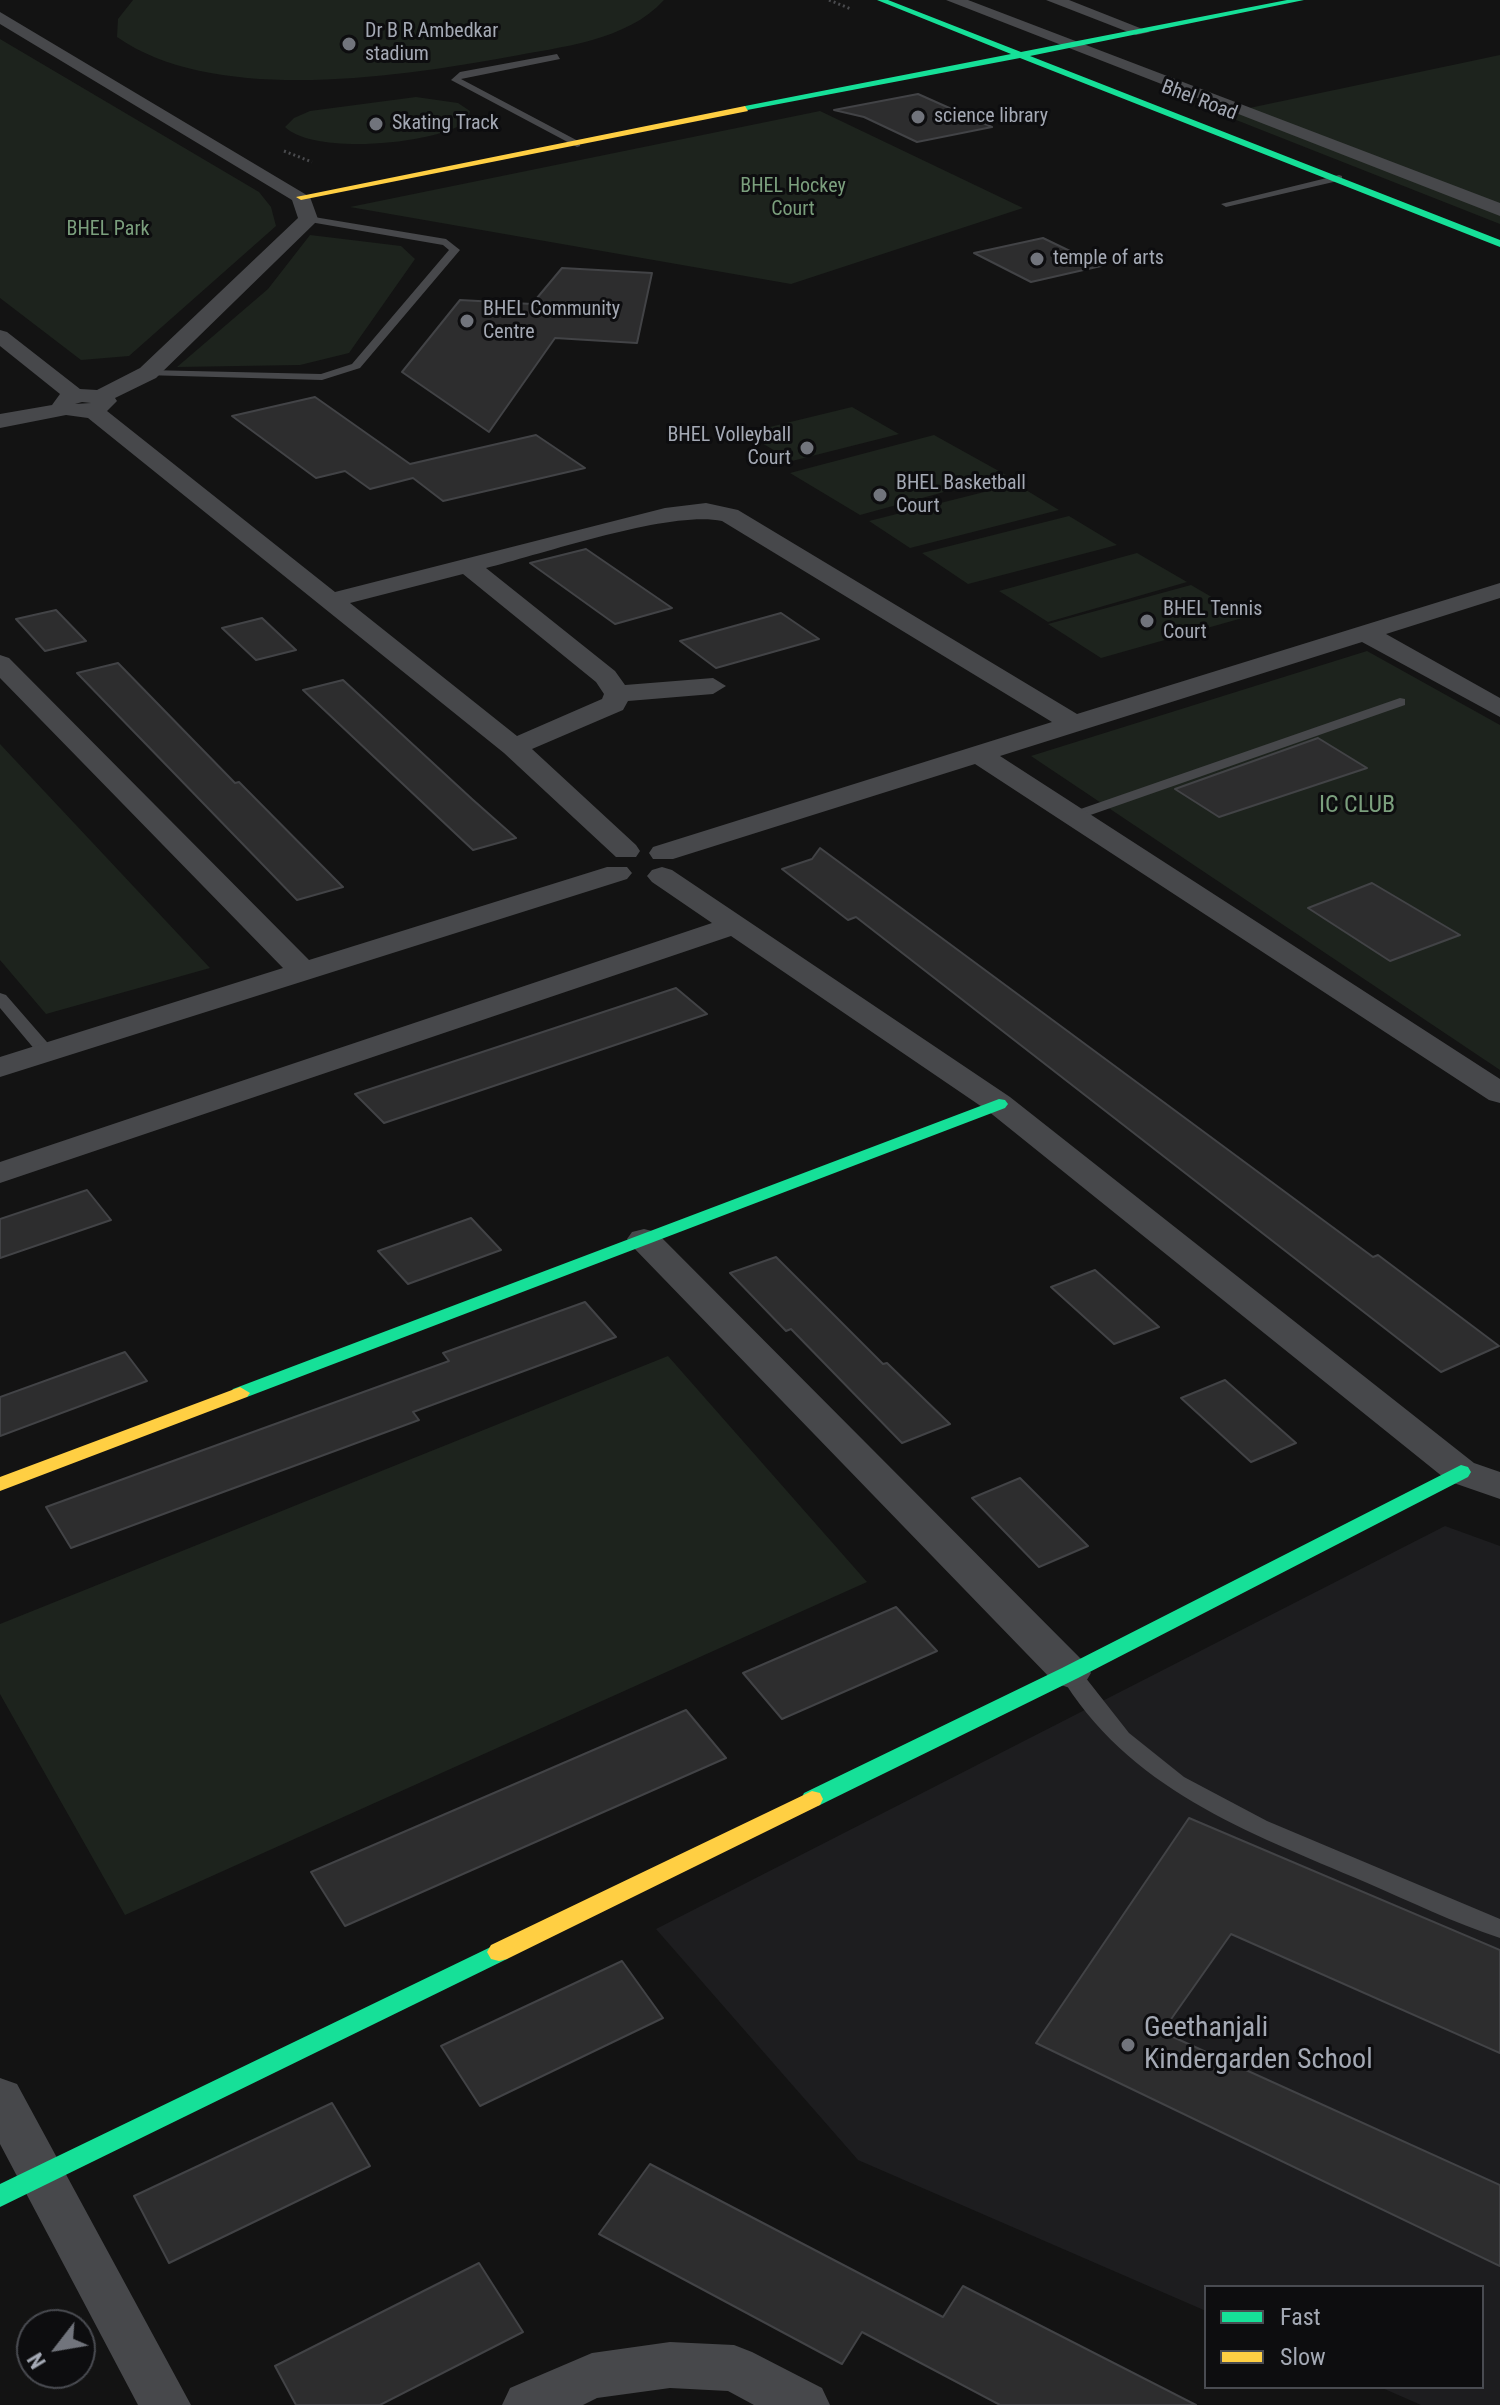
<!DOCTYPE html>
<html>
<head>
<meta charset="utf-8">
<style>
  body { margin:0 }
  #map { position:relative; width:1500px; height:2405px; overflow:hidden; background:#131313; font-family:"Roboto Condensed",sans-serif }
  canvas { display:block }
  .legend { position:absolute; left:1204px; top:2285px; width:280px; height:104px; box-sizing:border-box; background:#0d0d0f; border:2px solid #494b51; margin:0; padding:10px 14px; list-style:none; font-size:24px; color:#a4a9b4 }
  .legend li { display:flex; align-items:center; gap:16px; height:40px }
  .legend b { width:40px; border:2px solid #494b51 }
  .north { position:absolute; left:16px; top:2309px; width:80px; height:80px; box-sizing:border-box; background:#0d0d0f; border:2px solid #494b51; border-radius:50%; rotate:239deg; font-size:22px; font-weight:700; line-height:32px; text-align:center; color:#a4a9b4 }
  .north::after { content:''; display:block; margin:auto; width:28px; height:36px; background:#71747c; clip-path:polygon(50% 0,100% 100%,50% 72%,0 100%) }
</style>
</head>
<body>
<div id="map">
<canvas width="1500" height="2405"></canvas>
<ul class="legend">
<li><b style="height:10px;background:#16e098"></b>Fast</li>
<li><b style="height:10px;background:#ffcf43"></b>Slow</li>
</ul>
<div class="north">N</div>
</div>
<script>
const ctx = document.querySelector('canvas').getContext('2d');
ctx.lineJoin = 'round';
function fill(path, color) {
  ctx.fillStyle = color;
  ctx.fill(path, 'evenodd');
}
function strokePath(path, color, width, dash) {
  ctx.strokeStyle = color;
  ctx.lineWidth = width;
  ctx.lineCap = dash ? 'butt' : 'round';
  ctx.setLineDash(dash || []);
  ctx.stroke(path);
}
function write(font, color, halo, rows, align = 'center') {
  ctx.font = font + ' "Roboto Condensed",sans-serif';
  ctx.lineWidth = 6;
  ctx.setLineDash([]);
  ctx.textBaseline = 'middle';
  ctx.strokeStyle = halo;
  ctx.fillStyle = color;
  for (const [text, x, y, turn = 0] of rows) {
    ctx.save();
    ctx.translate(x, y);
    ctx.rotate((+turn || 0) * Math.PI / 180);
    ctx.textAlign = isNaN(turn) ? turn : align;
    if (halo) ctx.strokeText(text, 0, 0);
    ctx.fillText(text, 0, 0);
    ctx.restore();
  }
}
const built = new Path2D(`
  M 1445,1526 L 1500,1546 L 1500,2405 L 1421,2405 L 1380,2387 L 1482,2387 L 1482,2287 L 1206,2287 L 1206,2311 L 858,2160 L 656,1929 Z`);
const green = new Path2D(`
  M 133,0 L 664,0 C 627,41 560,47 508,57 C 397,77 214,105 117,37 L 118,19 Z
  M 0,39 L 259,192 L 271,207 L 276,226 L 129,356 L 81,360 L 0,298 Z
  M 1500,55 L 1500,224 L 1221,114 Z
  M 416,97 L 458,103 L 470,111 L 468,121 C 437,144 315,156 285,127 L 294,118 L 310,111 Z
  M 820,111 L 1023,208 L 791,284 L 350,207 Z
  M 310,235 L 401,246 L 415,259 L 349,353 L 300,365 L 177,367 L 268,289 Z
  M 852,407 L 899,434 L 792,461 L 745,433 Z
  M 934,435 L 1006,475 L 860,515 L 790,473 Z
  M 1016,484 L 1059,510 L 910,548 L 869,521 Z
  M 1069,516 L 1117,545 L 968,584 L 922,553 Z
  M 1137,553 L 1187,582 L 1048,622 L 999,591 Z
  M 1191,585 L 1246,617 L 1101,658 L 1048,624 Z
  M 1367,651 L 1500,725 L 1500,1070 L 1031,756 Z
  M 0,744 L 210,968 L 46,1014 L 0,960 Z
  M 668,1356 L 867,1582 L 125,1915 L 0,1694 L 0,1624 Z`);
const building = new Path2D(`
  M 918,94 L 992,127 L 917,142 L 864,117 L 834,110 Z
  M 1043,238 L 1101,266 L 1031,282 L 974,253 Z
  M 562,268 L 652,273 L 637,343 L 555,338 L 489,432 L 402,372 L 460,300 L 532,304 Z
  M 315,397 L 410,464 L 536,435 L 585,468 L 443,501 L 413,478 L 370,489 L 345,471 L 316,478 L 232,416 Z
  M 586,549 L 672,608 L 615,624 L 530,563 Z
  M 56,610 L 86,641 L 45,651 L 16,619 Z
  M 781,613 L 819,639 L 716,668 L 680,641 Z
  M 262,618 L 296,650 L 256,660 L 222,628 Z
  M 118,663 L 235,783 L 239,782 L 343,887 L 297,900 L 77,673 Z
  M 343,680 L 472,799 L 516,838 L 473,850 L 303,690 Z
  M 1318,738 L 1367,768 L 1219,817 L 1175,789 Z
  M 820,848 L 1373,1257 L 1378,1255 L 1499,1346 L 1441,1372 L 856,917 L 848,920 L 782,869 L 812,859 Z
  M 1372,883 L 1460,935 L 1390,961 L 1308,908 Z
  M 676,988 L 707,1014 L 384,1123 L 355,1094 Z
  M 87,1190 L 111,1220 L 0,1258 L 0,1219 Z
  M 471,1218 L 501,1250 L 408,1284 L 378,1251 Z
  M 776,1257 L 883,1364 L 887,1363 L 950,1424 L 902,1443 L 791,1329 L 786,1331 L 730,1273 Z
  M 1095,1270 L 1159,1327 L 1114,1344 L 1051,1287 Z
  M 585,1302 L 616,1337 L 413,1412 L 419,1420 L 71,1548 L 46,1507 L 449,1361 L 443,1353 Z
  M 125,1352 L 147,1381 L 0,1436 L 0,1397 Z
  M 1225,1380 L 1296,1443 L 1251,1462 L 1181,1398 Z
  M 1020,1478 L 1088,1546 L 1039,1567 L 972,1498 Z
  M 896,1607 L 937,1651 L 782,1719 L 743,1673 Z
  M 686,1710 L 726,1758 L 345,1926 L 311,1872 Z
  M 1189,1818 L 1500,1950 L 1500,2053 L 1231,1934 L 1162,2032 L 1500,2185 L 1500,2266 L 1036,2043 Z
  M 622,1961 L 663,2018 L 480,2106 L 441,2046 Z
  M 332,2103 L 370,2166 L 169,2263 L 134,2196 Z
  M 650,2164 L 943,2317 L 963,2286 L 1196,2405 L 1000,2405 L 862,2332 L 842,2364 L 599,2234 Z
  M 479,2263 L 523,2332 L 380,2405 L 296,2405 L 275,2366 Z`);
const path = new Path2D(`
  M 829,0 L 851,9
  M 284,151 L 312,162`);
const lane = new Path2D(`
  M 557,54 L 560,59 L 461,79 L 580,142 L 580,146 L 577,147 L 451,80 L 460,72 Z
  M 1339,175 L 1342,176 L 1342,180 L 1226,207 L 1221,204 Z
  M 308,216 L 446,239 L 460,250 L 360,368 L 322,380 L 144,375 L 144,371 L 148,370 L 321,374 L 352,364 L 449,250 L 443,245 L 304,221 L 304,217 Z
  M 1400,698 L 1405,699 L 1405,705 L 1079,819 L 1069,819 L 1067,816 L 1069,813 Z
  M 0,993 L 6,995 L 53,1049 L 55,1053 L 53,1057 L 41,1057 L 0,1008 Z
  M 1070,1665 L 1078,1668 L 1129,1733 L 1184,1777 L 1267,1821 L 1500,1919 L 1500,1938 C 1454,1923 1409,1901 1365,1882 C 1248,1832 1127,1789 1059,1673 L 1062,1668 Z`);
const street = new Path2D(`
  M 946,0 L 968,0 L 1500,203 L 1500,216 Z
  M 1046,0 L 1069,0 L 1150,32 L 1136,35 Z
  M 0,12 L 310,197 L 318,219 L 315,223 L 156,378 L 115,398 L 117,401 L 107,411 L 335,592 L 665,508 L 706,503 L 738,510 L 1077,714 L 1500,583 L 1500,598 L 1386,634 L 1500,698 L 1500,717 L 1362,642 L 1000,756 L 1500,1079 L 1500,1103 L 1489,1100 L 975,764 L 673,859 L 653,859 L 649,853 L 653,847 L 1052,722 L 722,521 C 670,510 543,554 486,568 L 615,671 L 625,685 L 713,678 L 726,686 L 713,694 L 628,701 L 623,710 L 532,749 L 636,845 L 640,851 L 636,857 L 616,857 L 504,753 L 88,418 L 66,415 L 0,428 L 0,414 L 52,405 L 60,394 L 0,346 L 0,330 L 7,332 L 80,389 L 97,390 L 140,368 L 298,218 L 292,200 L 0,24 ZM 82,402 L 91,403 L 75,404 ZM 463,574 L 596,682 L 604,694 L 602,699 L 517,736 L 350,603 Z
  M 0,655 L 9,658 L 309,960 L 607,867 L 627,867 L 632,873 L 627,879 L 0,1077 L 0,1057 L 283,968 L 0,678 Z
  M 662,867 L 672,870 L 1010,1097 L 1474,1463 L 1500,1472 L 1500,1499 L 1448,1481 L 988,1111 L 731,936 L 0,1183 L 0,1162 L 712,923 L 652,882 L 647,876 L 652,870 Z
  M 644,1229 L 656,1232 L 1085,1663 L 1091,1673 L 1085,1683 L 1070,1688 L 1055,1683 L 632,1246 L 627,1239 L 632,1232 Z
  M 0,2078 L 17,2084 L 191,2405 L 138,2405 L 0,2144 Z
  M 670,2342 L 734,2345 L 752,2352 L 822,2388 L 830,2405 L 754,2405 L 728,2391 L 670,2388 L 597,2398 L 583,2405 L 502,2405 L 510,2388 L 592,2353 Z`);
const fast = new Path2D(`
  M 877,0 L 888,0 L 1021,52 L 1287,0 L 1304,0 L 1030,56 L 1500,240 L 1500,247 L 1020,58 L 742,111 L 745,106 L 1011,54 Z
  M 999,1099 L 1005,1100 L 1008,1104 L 1005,1108 L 247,1397 L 233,1397 L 230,1393 L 233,1389 Z
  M 1461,1465 L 1468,1467 L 1471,1472 L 1468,1477 L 1078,1678 L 820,1805 L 812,1807 L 804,1805 L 801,1799 L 804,1793 L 1062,1668 Z
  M 499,1943 L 507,1945 L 511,1952 L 507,1959 L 0,2207 L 0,2184 Z`);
const slow = new Path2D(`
  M 745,106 L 748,111 L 301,200 L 296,197 Z
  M 240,1387 L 250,1393 L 247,1397 L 0,1491 L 0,1477 Z
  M 812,1791 L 820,1793 L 823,1799 L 820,1805 L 507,1959 L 499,1961 L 491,1959 L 487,1952 L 491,1945 Z`);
const markers = [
  [349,44,8,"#71747c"],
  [918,117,8,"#71747c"],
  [376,124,8,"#71747c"],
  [1037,259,8,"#71747c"],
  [467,321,8,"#71747c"],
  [807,448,8,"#71747c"],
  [880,495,8,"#71747c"],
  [1147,621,8,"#71747c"],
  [1128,2045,8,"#71747c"]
];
const farPoinames = [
  ["Dr B R Ambedkar",365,32],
  ["stadium",365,55],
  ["science library",934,117],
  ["Skating Track",392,124],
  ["temple of arts",1053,259],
  ["BHEL Community",483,310],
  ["Centre",483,333],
  ["BHEL Volleyball",791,436,"right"],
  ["Court",791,459,"right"],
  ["BHEL Basketball",896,484],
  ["Court",896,507],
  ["BHEL Tennis",1163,610],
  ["Court",1163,633]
];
const farStreetnames = [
  ["Bhel Road",1199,101,21]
];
const farParknames = [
  ["BHEL Hockey",793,187],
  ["Court",793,210],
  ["BHEL Park",108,230]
];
const parkNames = [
  ["IC CLUB",1357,806]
];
const nearPoinames = [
  ["Geethanjali",1144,2029],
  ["Kindergarden School",1144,2061]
];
fill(built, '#1d1d1f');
fill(green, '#1d231d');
fill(building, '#2d2d2e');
strokePath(building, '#424346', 2);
strokePath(path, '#494a4d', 3, [2, 3]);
fill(lane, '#47484b');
fill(street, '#47484b');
fill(fast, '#16e098');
fill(slow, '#ffcf43');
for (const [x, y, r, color] of markers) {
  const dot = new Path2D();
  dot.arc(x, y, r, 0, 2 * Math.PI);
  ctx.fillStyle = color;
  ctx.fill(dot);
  strokePath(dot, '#0d0d0f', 3);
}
write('20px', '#a4a9b4', '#0d0d0f', farPoinames, 'left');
write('20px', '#a4a9b4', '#0d0d0f', farStreetnames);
write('20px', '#7b9f7d', '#0d0d0f', farParknames);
write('24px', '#7b9f7d', '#0d0d0f', parkNames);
write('28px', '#a4a9b4', '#0d0d0f', nearPoinames, 'left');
</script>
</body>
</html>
